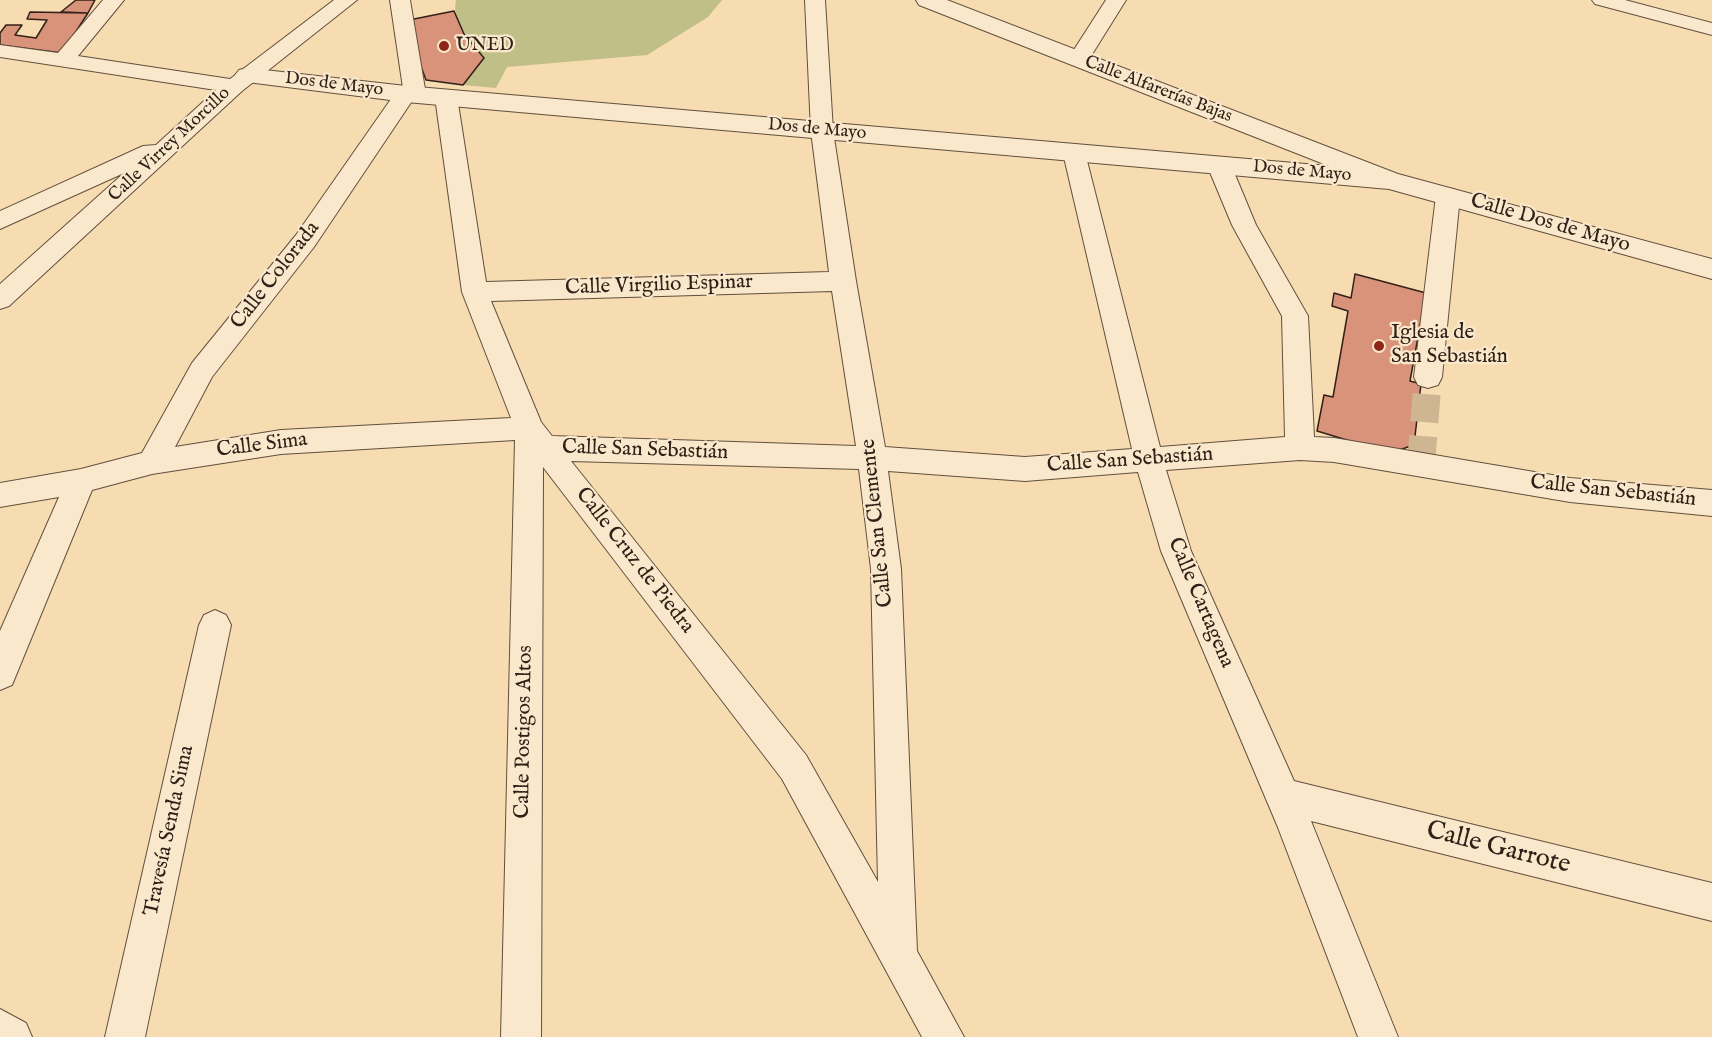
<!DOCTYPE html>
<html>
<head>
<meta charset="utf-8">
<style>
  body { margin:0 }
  canvas { display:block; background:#f6dcb0 }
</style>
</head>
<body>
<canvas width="1712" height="1037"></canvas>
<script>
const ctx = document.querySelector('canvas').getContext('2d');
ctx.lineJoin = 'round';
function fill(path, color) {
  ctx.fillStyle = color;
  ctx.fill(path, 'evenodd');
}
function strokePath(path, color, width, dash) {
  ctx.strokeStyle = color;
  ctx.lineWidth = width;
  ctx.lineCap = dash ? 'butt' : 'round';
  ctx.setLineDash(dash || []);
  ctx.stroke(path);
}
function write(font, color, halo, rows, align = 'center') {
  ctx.font = font + ' "IM FELL English",serif';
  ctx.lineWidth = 4.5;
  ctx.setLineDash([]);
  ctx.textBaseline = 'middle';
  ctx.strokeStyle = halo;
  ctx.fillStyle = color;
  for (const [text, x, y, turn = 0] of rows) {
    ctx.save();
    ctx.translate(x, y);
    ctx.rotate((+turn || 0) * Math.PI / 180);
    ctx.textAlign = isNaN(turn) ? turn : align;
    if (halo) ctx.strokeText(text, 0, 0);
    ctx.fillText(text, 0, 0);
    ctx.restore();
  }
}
const green = new Path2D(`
  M 456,0 L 722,0 L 708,17 L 647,55 L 507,67 L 496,88 L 463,85 L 484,58 C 470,41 451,23 456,0 Z`);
const building = new Path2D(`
  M 76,0 L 95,0 L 88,13 L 61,12 Z
  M 454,11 L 464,34 L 484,58 L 463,85 L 426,80 L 404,21 Z
  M 30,12 L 88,13 L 62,53 L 0,45 L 0,33 L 6,25 L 22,25 L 15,35 L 36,38 L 47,20 L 27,19 Z
  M 1355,274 L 1426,293 L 1410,381 L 1421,384 L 1414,445 L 1390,453 L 1317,431 L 1324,395 L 1333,397 L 1348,311 L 1332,306 L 1334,293 L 1351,298 Z`);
const minorTunnel = new Path2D(`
  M 1421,464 L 1428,377`);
const minor = new Path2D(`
  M 103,0 L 124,0 L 78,56 L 230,79 L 334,0 L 357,0 L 242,91 L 9,306 L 0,309 L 0,284 L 124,173 L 0,229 L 0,211 L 143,146 L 156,145 L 216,90 L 0,57 L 0,45 L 58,53 Z
  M 390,0 L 410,0 L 426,95 L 423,100 L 412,101 L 314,247 L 212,377 L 175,447 L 281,430 L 511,418 L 462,292 L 435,97 L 438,92 L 446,90 L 454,92 L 457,97 L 486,282 L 829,272 L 811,131 L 805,0 L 825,0 L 833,131 L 856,281 L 885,447 L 1025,457 L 1132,449 L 1063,153 L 1066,148 L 1074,145 L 1082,148 L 1085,153 L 1160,447 L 1285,437 L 1282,316 L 1232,225 L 1207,165 L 1211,160 L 1219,157 L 1227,160 L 1231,165 L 1256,225 L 1308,316 L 1314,437 L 1334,438 L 1570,478 L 1712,490 L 1712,516 L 1570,502 L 1334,462 L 1300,460 L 1166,470 L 1191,551 L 1294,781 L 1712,883 L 1712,921 L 1311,821 L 1398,1037 L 1358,1037 L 1277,825 L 1161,551 L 1138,472 L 1025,481 L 888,471 L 901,569 L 917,951 L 964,1037 L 922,1037 L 782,779 L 543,467 L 541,1037 L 501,1037 L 515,440 L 281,454 L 152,474 L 92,490 L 12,685 L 0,690 L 0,631 L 59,497 L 0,507 L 0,483 L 81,469 L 142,453 L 192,363 L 296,235 L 398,89 L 403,88 ZM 832,291 L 856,446 L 552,436 L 541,422 L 491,301 ZM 571,461 L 859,469 L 871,569 L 878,882 L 806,755 Z
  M 1106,0 L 1126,0 L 1086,64 L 1079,65 L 1072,64 L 1068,59 Z
  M 1592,0 L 1625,0 L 1712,23 L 1712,35 L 1595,4 Z
  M 1448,188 L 1456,190 L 1460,196 L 1442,377 L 1438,385 L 1428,388 L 1418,385 L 1414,377 L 1436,196 L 1440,190 Z
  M 215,610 L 226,615 L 231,625 L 145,1037 L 105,1037 L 199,625 L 204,615 Z
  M 0,1009 L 26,1023 L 32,1037 L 0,1037 Z`);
const tertiary = new Path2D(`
  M 916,0 L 947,0 L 1398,174 L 1712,259 L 1712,279 L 1389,189 L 406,102 L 247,82 L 239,80 L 235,75 L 239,70 L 247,68 L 406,86 L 1329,166 L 919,5 Z`);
const markers = [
  [444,46,6,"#8f2418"],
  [1379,346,6,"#8f2418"]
];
const farPoinames = [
  ["UNED",456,46]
];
const farStreetnames = [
  ["Dos de Mayo",334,85,7],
  ["Calle Alfarerías Bajas",1158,90,21],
  ["Dos de Mayo",817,130,5],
  ["Calle Virrey Morcillo",170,145,-43],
  ["Dos de Mayo",1302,172,5]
];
const streetNames = [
  ["Calle Dos de Mayo",1550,224,16],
  ["Calle Colorada",276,276,-52],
  ["Calle Virgilio Espinar",659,286,-2],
  ["Calle Sima",262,446,-7],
  ["Calle San Sebastián",645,451,2],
  ["Calle San Sebastián",1130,461,-4],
  ["Calle San Sebastián",1613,492,6],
  ["Calle San Clemente",878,523,-96],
  ["Calle Cruz de Piedra",634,561,52],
  ["Calle Cartagena",1200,603,67],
  ["Calle Postigos Altos",525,732,-89],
  ["Travesía Senda Sima",170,831,-78]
];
const poiNames = [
  ["Iglesia de",1391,334],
  ["San Sebastián",1391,358]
];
const nearStreetnames = [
  ["Calle Garrote",1498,849,14]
];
fill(green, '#c1bf88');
fill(building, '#d9937a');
strokePath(building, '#312018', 1.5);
strokePath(minorTunnel, '#cfb692', 28, [28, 14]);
strokePath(minor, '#624f3e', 2);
strokePath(tertiary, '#624f3e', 2);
fill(minor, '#f9e8cc');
fill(tertiary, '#f9e8cc');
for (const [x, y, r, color] of markers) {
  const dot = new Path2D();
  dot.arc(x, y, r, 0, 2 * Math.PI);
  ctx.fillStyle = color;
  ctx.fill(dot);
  strokePath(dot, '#f9e8cc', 2);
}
write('18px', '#312018', '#f9e8cc', farPoinames, 'left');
write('18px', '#312018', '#f9e8cc', farStreetnames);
write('21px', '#312018', '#f9e8cc', streetNames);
write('21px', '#312018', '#f9e8cc', poiNames, 'left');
write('26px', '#312018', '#f9e8cc', nearStreetnames);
</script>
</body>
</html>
